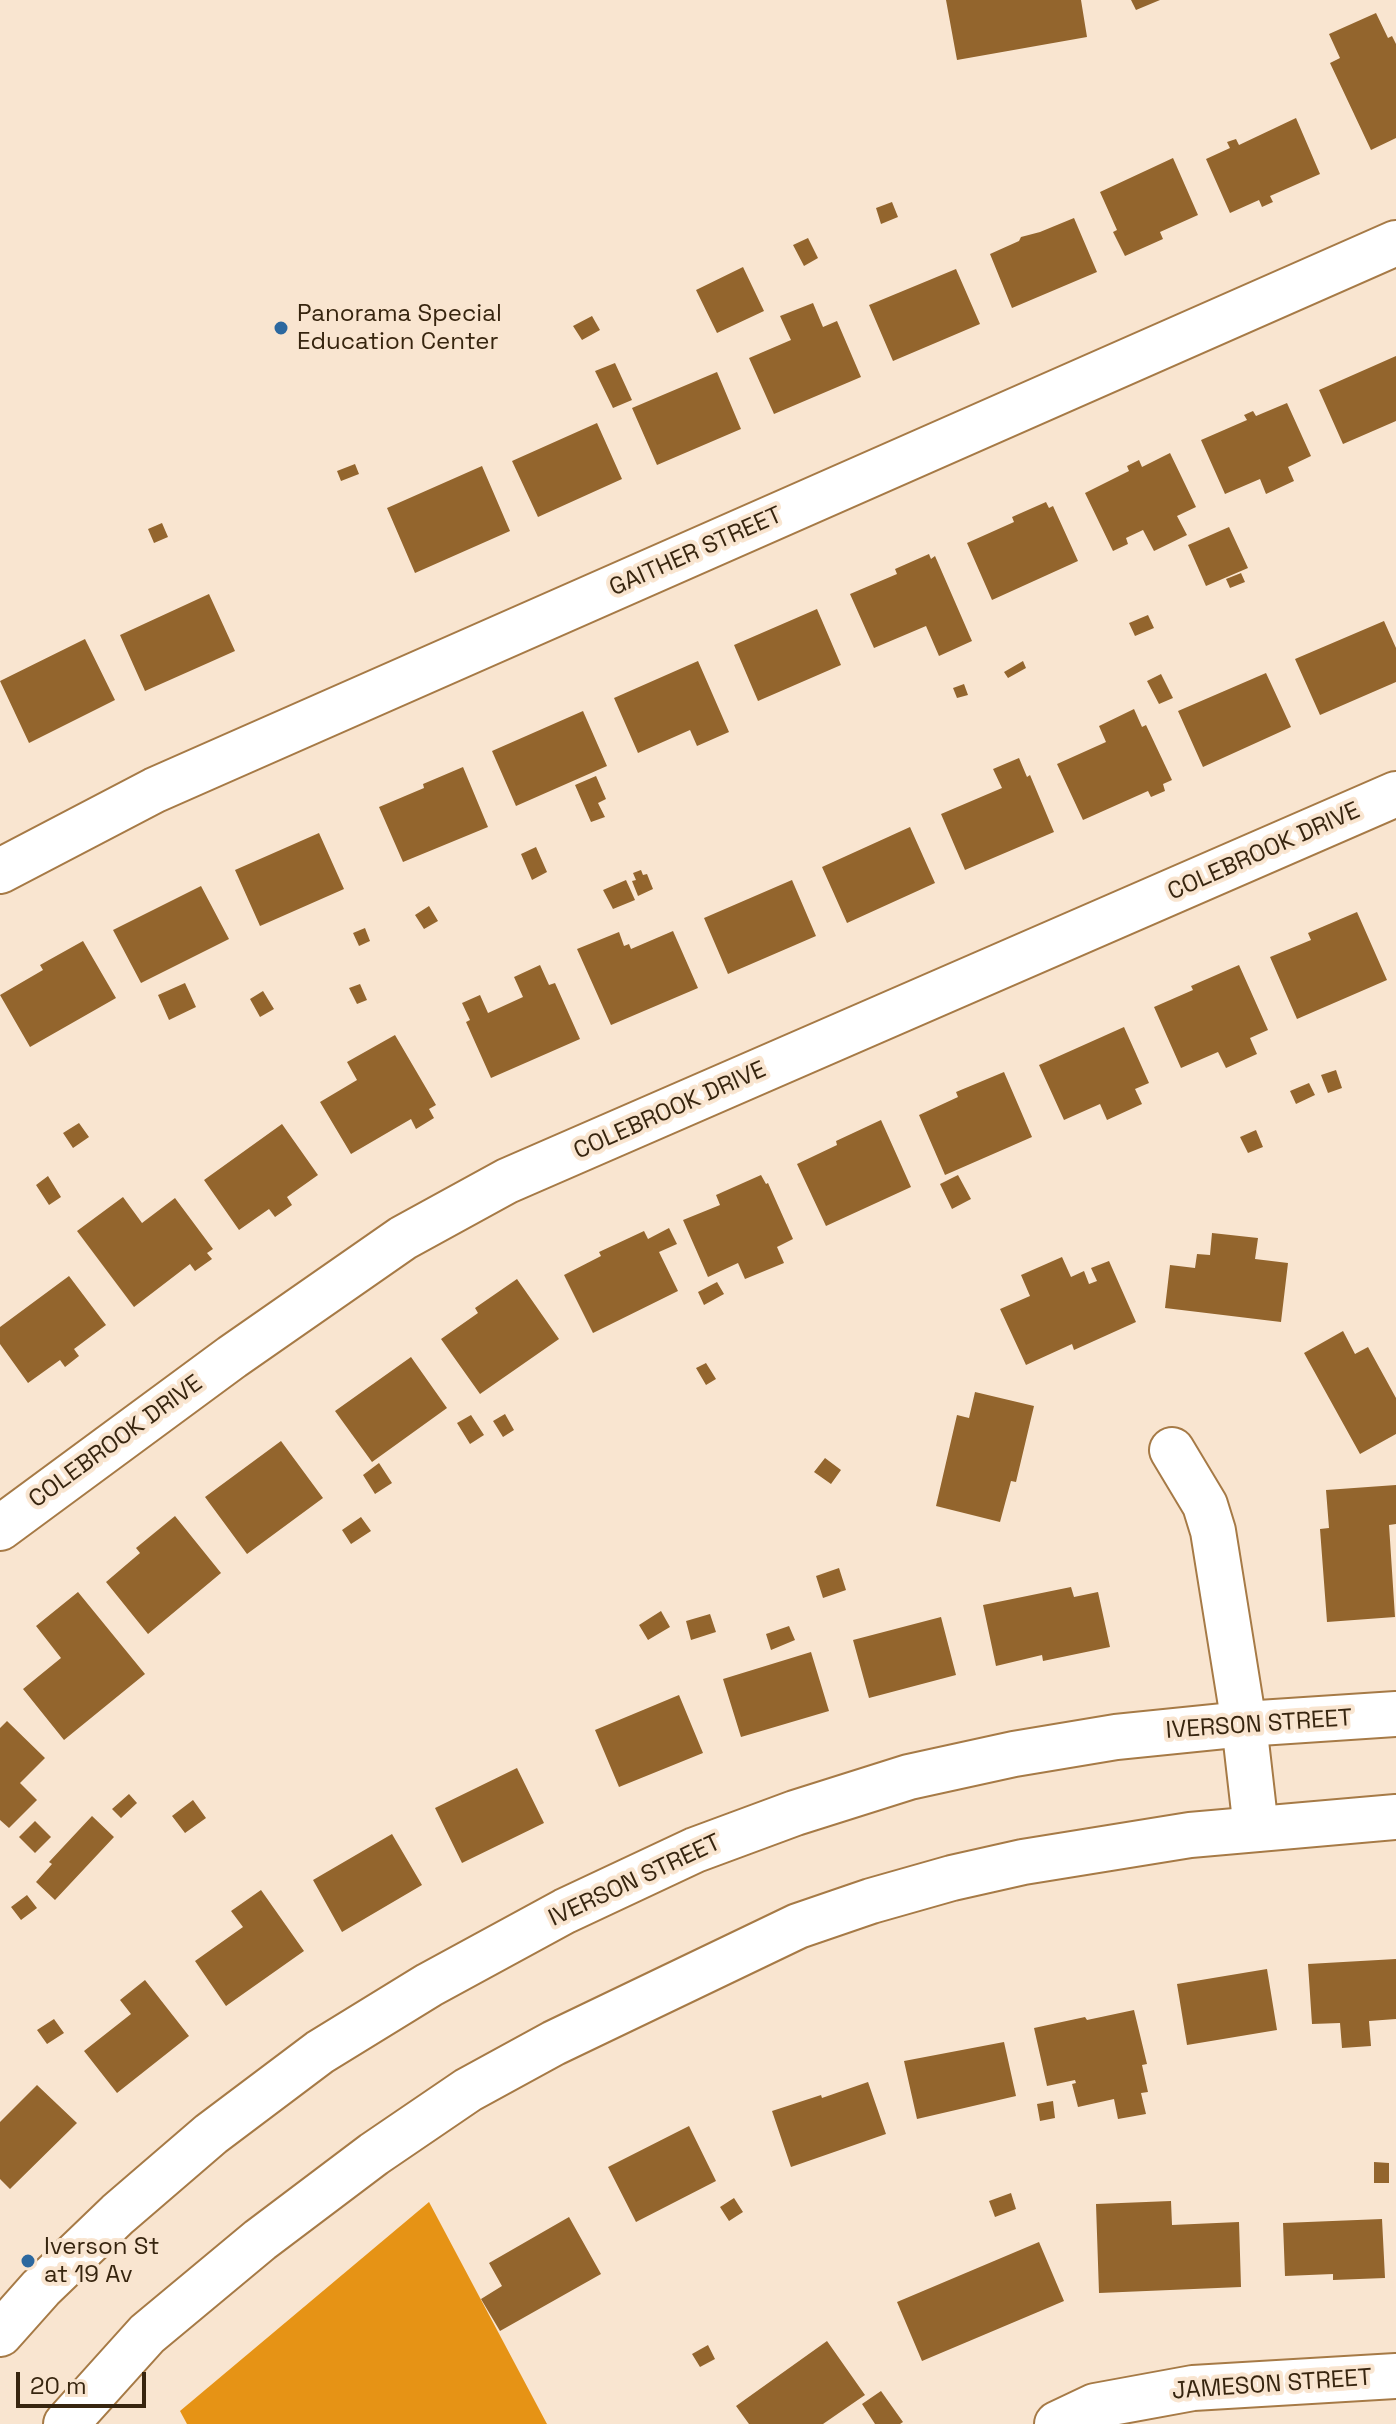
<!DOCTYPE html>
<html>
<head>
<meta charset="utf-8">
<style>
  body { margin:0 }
  #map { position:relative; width:1396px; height:2424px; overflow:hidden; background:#f9e5d0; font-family:"Space Grotesk",sans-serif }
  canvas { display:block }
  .scale { position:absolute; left:16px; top:2372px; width:130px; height:36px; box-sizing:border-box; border:4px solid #37250f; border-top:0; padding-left:10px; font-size:24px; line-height:28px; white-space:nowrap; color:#37250f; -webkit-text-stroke:6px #f9e5d0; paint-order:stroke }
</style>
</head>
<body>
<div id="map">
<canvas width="1396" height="2424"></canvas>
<div class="scale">20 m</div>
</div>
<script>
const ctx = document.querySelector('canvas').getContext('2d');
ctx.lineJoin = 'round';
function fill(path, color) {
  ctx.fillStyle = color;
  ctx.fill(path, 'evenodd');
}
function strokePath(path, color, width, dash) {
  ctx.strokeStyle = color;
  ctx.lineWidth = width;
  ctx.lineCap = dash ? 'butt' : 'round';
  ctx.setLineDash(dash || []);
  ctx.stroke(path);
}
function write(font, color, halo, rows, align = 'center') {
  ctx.font = font + ' "Space Grotesk",sans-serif';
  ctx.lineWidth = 8;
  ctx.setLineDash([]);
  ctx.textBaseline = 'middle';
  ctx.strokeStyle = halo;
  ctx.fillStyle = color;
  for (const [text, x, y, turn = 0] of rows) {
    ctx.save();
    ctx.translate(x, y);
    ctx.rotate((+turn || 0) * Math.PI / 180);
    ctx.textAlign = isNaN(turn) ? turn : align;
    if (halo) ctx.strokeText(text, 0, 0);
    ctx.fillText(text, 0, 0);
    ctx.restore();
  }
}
const forest = new Path2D(`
  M 429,2202 L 547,2424 L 187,2424 L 180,2411 Z`);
const building = new Path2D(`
  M 946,0 L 1081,0 L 1087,37 L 957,60 Z
  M 1131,0 L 1160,0 L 1136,10 Z
  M 1376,13 L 1388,38 L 1392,36 L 1396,44 L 1396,138 L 1371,150 L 1330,63 L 1340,58 L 1329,34 Z
  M 1296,118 L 1320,174 L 1270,196 L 1273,202 L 1262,207 L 1259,200 L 1230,213 L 1206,159 L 1230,148 L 1227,142 L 1236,139 L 1239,145 Z
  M 1173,158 L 1198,215 L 1160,232 L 1163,239 L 1125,256 L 1113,232 L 1117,230 L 1100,192 Z
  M 892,202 L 898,217 L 881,224 L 876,208 Z
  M 1074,218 L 1097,272 L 1012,308 L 990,254 L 1019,241 L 1021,237 L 1040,232 Z
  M 808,238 L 818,258 L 804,266 L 793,245 Z
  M 743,267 L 764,311 L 717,333 L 696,290 Z
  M 956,269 L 980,324 L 893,361 L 869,305 Z
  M 813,303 L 823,327 L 837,321 L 861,377 L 774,414 L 749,358 L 791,340 L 780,316 Z
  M 592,316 L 600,330 L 582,340 L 573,326 Z
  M 1396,356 L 1396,421 L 1343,444 L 1319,390 Z
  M 615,363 L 632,400 L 613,408 L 595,371 Z
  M 717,372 L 741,429 L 657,465 L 632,408 Z
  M 1287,403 L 1311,456 L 1288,467 L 1294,481 L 1266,494 L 1260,479 L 1225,494 L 1201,440 L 1247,420 L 1244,415 L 1253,411 L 1256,416 Z
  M 597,423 L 622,479 L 538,517 L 512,461 Z
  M 1170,453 L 1196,507 L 1177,516 L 1187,535 L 1154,551 L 1143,530 L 1126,538 L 1128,544 L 1113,551 L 1085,493 L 1129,471 L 1127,466 L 1139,460 L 1142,467 Z
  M 355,464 L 359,474 L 341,481 L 337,471 Z
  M 482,466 L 510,531 L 415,573 L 387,508 Z
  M 1046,502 L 1049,508 L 1053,506 L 1078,561 L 992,600 L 967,543 L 1014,522 L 1012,517 Z
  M 162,523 L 168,537 L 154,543 L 148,529 Z
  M 1229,527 L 1248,568 L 1206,586 L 1188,545 Z
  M 929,554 L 931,559 L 935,556 L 972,641 L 939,656 L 926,626 L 874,648 L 850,594 L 897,574 L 895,569 Z
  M 1241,573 L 1245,582 L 1230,588 L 1226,579 Z
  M 209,594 L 235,651 L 145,691 L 120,635 Z
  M 817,609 L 841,665 L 758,701 L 734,645 Z
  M 1148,615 L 1154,628 L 1135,636 L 1129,623 Z
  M 1384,621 L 1396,648 L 1396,682 L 1320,715 L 1295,659 Z
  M 85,639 L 115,700 L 29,743 L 0,681 Z
  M 698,661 L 729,732 L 697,746 L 690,730 L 638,753 L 614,698 Z
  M 1023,661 L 1026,668 L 1008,678 L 1004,672 Z
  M 1266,673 L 1291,727 L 1203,767 L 1178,711 Z
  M 1161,674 L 1173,698 L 1159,704 L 1147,681 Z
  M 964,684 L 968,695 L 957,698 L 953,688 Z
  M 1134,709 L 1142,727 L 1146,725 L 1172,780 L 1163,784 L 1165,791 L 1151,797 L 1148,791 L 1083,820 L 1057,764 L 1106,742 L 1099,726 Z
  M 583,711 L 607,766 L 516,806 L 492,751 Z
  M 1019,758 L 1027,777 L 1030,775 L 1054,832 L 965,870 L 941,814 L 1002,788 L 993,769 Z
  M 463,767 L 488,827 L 403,862 L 379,807 L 424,788 L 423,784 Z
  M 596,776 L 606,799 L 598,803 L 605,817 L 591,822 L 575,785 Z
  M 910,827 L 935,883 L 847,923 L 822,867 Z
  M 319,833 L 344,889 L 260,926 L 235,870 Z
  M 536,847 L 547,872 L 532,880 L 521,854 Z
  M 641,870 L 643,875 L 647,874 L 653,889 L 638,896 L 632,881 L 636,880 L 633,873 Z
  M 626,880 L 635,900 L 613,909 L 603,890 Z
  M 792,880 L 816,936 L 728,974 L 704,918 Z
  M 201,886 L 229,939 L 141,983 L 113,930 Z
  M 429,906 L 438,921 L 424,929 L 415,915 Z
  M 1357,912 L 1387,980 L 1297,1019 L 1270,957 L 1311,940 L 1308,933 Z
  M 365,928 L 370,941 L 359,946 L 353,933 Z
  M 673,931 L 698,988 L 611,1025 L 577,949 L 619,932 L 624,946 L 629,944 L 631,949 Z
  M 83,941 L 116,998 L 30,1047 L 0,995 L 43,970 L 40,965 Z
  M 540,965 L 549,985 L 555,983 L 580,1039 L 491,1078 L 466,1022 L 470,1020 L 462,1003 L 480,995 L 488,1013 L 523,997 L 514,977 Z
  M 1239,965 L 1268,1030 L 1250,1038 L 1257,1054 L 1226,1068 L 1218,1052 L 1181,1068 L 1154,1007 L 1193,990 L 1191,986 Z
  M 185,983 L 196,1007 L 169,1020 L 158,995 Z
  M 360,984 L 367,1000 L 357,1004 L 349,988 Z
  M 263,991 L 274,1009 L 260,1017 L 250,999 Z
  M 1124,1027 L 1149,1083 L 1135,1089 L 1142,1104 L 1107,1120 L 1100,1104 L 1064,1120 L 1039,1065 Z
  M 395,1035 L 436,1105 L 429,1109 L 434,1118 L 416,1129 L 411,1119 L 351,1154 L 320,1102 L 357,1080 L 347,1062 Z
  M 1336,1070 L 1342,1088 L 1328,1093 L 1321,1075 Z
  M 1004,1072 L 1032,1137 L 945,1175 L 919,1115 L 958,1097 L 956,1092 Z
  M 1309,1083 L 1315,1095 L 1296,1104 L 1290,1091 Z
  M 881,1120 L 911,1187 L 826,1226 L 797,1164 L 837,1145 L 836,1141 Z
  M 79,1123 L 89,1137 L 73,1148 L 63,1133 Z
  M 282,1124 L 318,1175 L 287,1197 L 292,1205 L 275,1217 L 269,1209 L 239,1230 L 204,1180 Z
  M 1256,1130 L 1263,1147 L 1248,1153 L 1240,1137 Z
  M 761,1175 L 766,1184 L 768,1183 L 793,1239 L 777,1247 L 784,1263 L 745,1279 L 738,1263 L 708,1277 L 683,1220 L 720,1205 L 716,1195 Z
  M 958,1175 L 971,1199 L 952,1209 L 940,1184 Z
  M 48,1176 L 61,1197 L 49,1205 L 36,1185 Z
  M 123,1197 L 142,1223 L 175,1198 L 213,1249 L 207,1253 L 212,1259 L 195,1271 L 190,1264 L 134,1307 L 77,1231 Z
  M 669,1228 L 677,1244 L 659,1252 L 678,1291 L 593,1333 L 564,1275 L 601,1256 L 599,1252 L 644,1231 L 648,1239 Z
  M 1212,1233 L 1258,1238 L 1255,1259 L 1288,1263 L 1281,1322 L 1165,1308 L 1170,1265 L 1195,1268 L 1197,1254 L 1210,1255 Z
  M 1062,1257 L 1071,1277 L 1084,1271 L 1089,1284 L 1097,1281 L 1091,1268 L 1109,1261 L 1136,1322 L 1074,1350 L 1072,1344 L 1026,1365 L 1000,1309 L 1030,1296 L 1021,1275 Z
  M 69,1276 L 106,1325 L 74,1349 L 79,1356 L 65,1367 L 60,1360 L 28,1383 L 0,1344 L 0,1327 Z
  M 517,1279 L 559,1339 L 480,1394 L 441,1339 L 478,1313 L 475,1308 Z
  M 717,1282 L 724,1294 L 704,1305 L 698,1292 Z
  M 1343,1331 L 1355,1354 L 1368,1347 L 1396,1398 L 1396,1434 L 1360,1454 L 1304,1353 Z
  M 411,1357 L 447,1408 L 372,1462 L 335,1411 Z
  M 706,1363 L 716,1379 L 706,1385 L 696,1368 Z
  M 975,1392 L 1034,1406 L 1016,1482 L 1011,1481 L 1000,1522 L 936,1506 L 957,1415 L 969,1418 Z
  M 505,1414 L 514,1430 L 503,1437 L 493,1421 Z
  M 471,1415 L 484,1435 L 470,1444 L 457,1423 Z
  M 281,1441 L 323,1498 L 247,1554 L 205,1497 Z
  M 825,1458 L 841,1470 L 831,1484 L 814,1472 Z
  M 379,1463 L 392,1483 L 375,1494 L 363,1475 Z
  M 1396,1485 L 1396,1524 L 1389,1525 L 1395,1617 L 1327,1622 L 1320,1529 L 1329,1528 L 1326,1490 Z
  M 175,1516 L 221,1573 L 148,1634 L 106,1582 L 140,1553 L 136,1548 Z
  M 361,1517 L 371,1531 L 351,1544 L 342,1530 Z
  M 839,1568 L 846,1590 L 823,1598 L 816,1576 Z
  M 1071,1587 L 1074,1597 L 1098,1592 L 1110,1647 L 1043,1661 L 1042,1655 L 996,1666 L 983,1605 Z
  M 78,1592 L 145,1674 L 64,1740 L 23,1689 L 61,1658 L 36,1626 Z
  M 661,1611 L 670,1627 L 648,1640 L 639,1625 Z
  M 710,1614 L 716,1632 L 691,1640 L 686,1621 Z
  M 941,1617 L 956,1675 L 869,1698 L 853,1640 Z
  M 789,1626 L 795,1640 L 771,1650 L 766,1634 Z
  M 811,1652 L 829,1711 L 741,1737 L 723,1679 Z
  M 679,1695 L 703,1753 L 619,1787 L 595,1730 Z
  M 7,1721 L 45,1758 L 20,1783 L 37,1800 L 9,1828 L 0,1820 L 0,1728 Z
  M 517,1768 L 544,1823 L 462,1863 L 435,1808 Z
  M 129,1794 L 137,1803 L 121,1818 L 112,1809 Z
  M 193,1800 L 206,1818 L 185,1833 L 172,1816 Z
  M 92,1816 L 114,1837 L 55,1900 L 36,1882 L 52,1864 L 49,1862 Z
  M 35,1821 L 51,1837 L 35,1853 L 19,1837 Z
  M 392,1834 L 422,1885 L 342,1932 L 313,1880 Z
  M 261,1890 L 304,1951 L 226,2006 L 195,1961 L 243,1927 L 231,1911 Z
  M 27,1895 L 37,1908 L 21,1920 L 11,1907 Z
  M 1396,1959 L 1396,2019 L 1369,2021 L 1371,2046 L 1342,2048 L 1340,2023 L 1312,2024 L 1308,1964 Z
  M 1267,1969 L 1277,2030 L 1187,2045 L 1177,1984 Z
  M 145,1980 L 189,2036 L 117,2093 L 84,2051 L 131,2014 L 120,2000 Z
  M 1134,2010 L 1147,2064 L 1142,2065 L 1148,2092 L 1141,2093 L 1146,2114 L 1118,2119 L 1114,2099 L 1078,2107 L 1072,2084 L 1076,2083 L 1075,2080 L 1047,2086 L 1034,2028 L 1085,2017 L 1087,2020 Z
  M 54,2019 L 64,2033 L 47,2044 L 37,2030 Z
  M 1004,2042 L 1016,2096 L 917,2119 L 904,2061 Z
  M 868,2082 L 886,2134 L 791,2167 L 772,2111 L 821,2095 L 822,2098 Z
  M 37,2085 L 77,2123 L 10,2189 L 0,2179 L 0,2122 Z
  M 1053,2101 L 1055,2118 L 1040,2121 L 1037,2104 Z
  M 689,2126 L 716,2181 L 636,2222 L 608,2167 Z
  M 1374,2162 L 1389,2163 L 1389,2183 L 1374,2183 Z
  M 1011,2193 L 1016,2209 L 995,2217 L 989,2201 Z
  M 734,2198 L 743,2212 L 729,2221 L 720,2207 Z
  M 1171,2201 L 1172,2225 L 1239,2222 L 1241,2287 L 1099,2293 L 1096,2204 Z
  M 569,2217 L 601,2274 L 500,2331 L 481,2299 L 502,2286 L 489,2263 Z
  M 1382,2219 L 1385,2278 L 1333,2280 L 1333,2274 L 1285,2276 L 1283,2223 Z
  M 1039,2242 L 1064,2301 L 922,2361 L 897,2302 Z
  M 827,2341 L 865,2395 L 823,2424 L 749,2424 L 736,2406 Z
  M 708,2345 L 715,2359 L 700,2367 L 692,2354 Z
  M 881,2391 L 903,2422 L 900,2424 L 875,2424 L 862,2404 Z`);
const street = new Path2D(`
  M 0,871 L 155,790 L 1396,243
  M 1172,1450 L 1205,1505 L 1213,1531 L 1244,1724 L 1256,1829
  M 0,1528 L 232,1357 L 403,1238 L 507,1181 L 1396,794
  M 1057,2424 L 1095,2406 L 1193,2388 L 1396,2376`);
const secondary = new Path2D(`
  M 0,2334 L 41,2288 L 118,2214 L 211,2134 L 320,2052 L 429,1985 L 565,1911 L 695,1850 L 795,1813 L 909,1777 L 1014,1754 L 1116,1737 L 1244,1724 L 1396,1714
  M 66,2424 L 147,2334 L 260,2240 L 374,2154 L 468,2090 L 554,2043 L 798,1926 L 871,1901 L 952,1878 L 1023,1862 L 1190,1835 L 1396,1817`);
const markers = [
  [281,328,8,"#2c689f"],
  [28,2261,8,"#2c689f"]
];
const poiNames = [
  ["Panorama Special",297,314],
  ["Education Center",297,342],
  ["Iverson St",44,2247],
  ["at 19 Av",44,2275]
];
const streetNames = [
  ["GAITHER STREET",696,552,-24],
  ["COLEBROOK DRIVE",1264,852,-24],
  ["COLEBROOK DRIVE",670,1111,-24],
  ["COLEBROOK DRIVE",116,1442,-36],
  ["IVERSON STREET",1259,1725,-4],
  ["IVERSON STREET",635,1881,-25],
  ["JAMESON STREET",1272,2385,-4]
];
fill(forest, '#e69315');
fill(building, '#93652d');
strokePath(street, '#a67a46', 48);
strokePath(secondary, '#a67a46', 48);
strokePath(street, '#fff', 44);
strokePath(secondary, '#fff', 44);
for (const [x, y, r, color] of markers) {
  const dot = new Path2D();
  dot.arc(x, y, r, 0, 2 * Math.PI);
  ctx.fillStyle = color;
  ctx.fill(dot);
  strokePath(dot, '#f9e5d0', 3);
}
write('24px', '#37250f', '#f9e5d0', poiNames, 'left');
write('24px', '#37250f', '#f9e5d0', streetNames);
</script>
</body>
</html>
